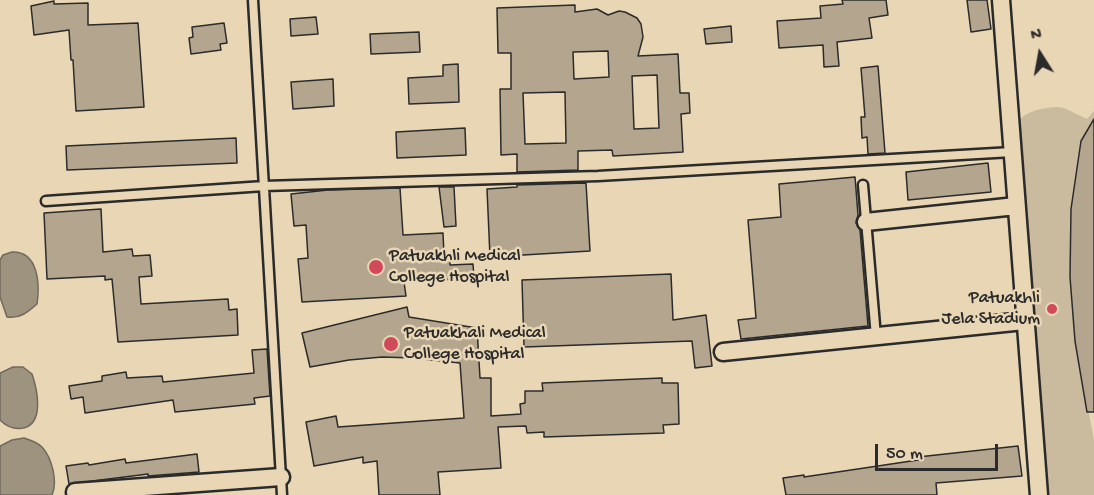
<!DOCTYPE html>
<html>
<head>
<meta charset="utf-8">
<style>
  body { margin:0 }
  #map { position:relative; width:1094px; height:495px; overflow:hidden; background:#e9d6b4; font-family:"Gochi Hand",sans-serif }
  canvas { display:block }
  .north { position:absolute; left:1010px; top:24px; width:60px; height:60px; -webkit-text-stroke:4px #e9d6b4; paint-order:stroke; rotate:349deg; font-size:16px; font-weight:700; line-height:24px; text-align:center; color:#2b2b2b }
  .north::after { content:''; display:block; margin:auto; width:21px; height:27px; background:#2b2b2b; clip-path:polygon(50% 0,100% 100%,50% 72%,0 100%) }
  .scale { position:absolute; left:875px; top:444px; width:123px; height:27px; box-sizing:border-box; border:3px solid #2b2b2b; border-top:0; padding-left:8px; font-size:18px; line-height:21px; white-space:nowrap; color:#2b2b2b; -webkit-text-stroke:4px #e9d6b4; paint-order:stroke }
</style>
</head>
<body>
<div id="map">
<canvas width="1094" height="495"></canvas>
<div class="north">N</div>
<div class="scale">50 m</div>
</div>
<script>
const ctx = document.querySelector('canvas').getContext('2d');
ctx.lineJoin = 'round';
function fill(path, color) {
  ctx.fillStyle = color;
  ctx.fill(path, 'evenodd');
}
function strokePath(path, color, width, dash) {
  ctx.strokeStyle = color;
  ctx.lineWidth = width;
  ctx.lineCap = dash ? 'butt' : 'round';
  ctx.setLineDash(dash || []);
  ctx.stroke(path);
}
function write(font, color, halo, rows, align = 'center') {
  ctx.font = font + ' "Gochi Hand",sans-serif';
  ctx.lineWidth = 5;
  ctx.setLineDash([]);
  ctx.textBaseline = 'middle';
  ctx.strokeStyle = halo;
  ctx.fillStyle = color;
  for (const [text, x, y, turn = 0] of rows) {
    ctx.save();
    ctx.translate(x, y);
    ctx.rotate((+turn || 0) * Math.PI / 180);
    ctx.textAlign = isNaN(turn) ? turn : align;
    if (halo) ctx.strokeText(text, 0, 0);
    ctx.fillText(text, 0, 0);
    ctx.restore();
  }
}
const green = new Path2D(`
  M 1056,107 L 1064,108 L 1087,119 L 1094,111 L 1094,119 L 1081,141 L 1071,209 L 1070,277 L 1075,341 L 1094,440 L 1094,495 L 1048,495 L 1014,126 C 1023,112 1040,108 1056,107 Z`);
const water = new Path2D(`
  M 12,252 C 38,251 40,283 37,304 C 28,312 20,319 7,317 L 0,297 L 0,260 L 3,255 Z
  M 13,367 L 23,367 L 32,374 C 36,386 39,400 37,412 C 33,433 12,432 0,420 L 0,373 Z
  M 24,438 C 30,440 37,442 42,447 C 52,458 58,482 52,495 L 0,495 L 0,446 L 12,440 Z`);
const building = new Path2D(`
  M 842,0 L 886,0 L 888,15 L 869,18 L 872,38 L 837,42 L 839,66 L 824,67 L 823,45 L 779,48 L 777,21 L 821,18 L 820,6 L 843,4 Z
  M 967,0 L 987,0 L 991,29 L 971,32 Z
  M 54,1 L 54,4 L 88,3 L 88,25 L 138,23 L 144,107 L 76,111 L 73,60 L 71,60 L 69,30 L 34,35 L 31,6 Z
  M 575,5 L 575,12 L 597,9 L 608,15 L 619,11 L 625,12 L 637,18 L 641,24 L 643,37 L 638,56 L 678,54 L 680,93 L 689,93 L 690,113 L 681,114 L 683,152 L 613,156 L 612,150 L 578,151 L 578,170 L 517,172 L 517,154 L 501,155 L 500,89 L 511,89 L 511,53 L 498,53 L 497,8 ZM 608,51 L 609,77 L 574,79 L 573,52 ZM 657,75 L 659,128 L 634,129 L 632,76 ZM 565,92 L 566,143 L 525,144 L 523,93 Z
  M 316,17 L 318,34 L 291,36 L 290,19 Z
  M 224,23 L 227,43 L 220,44 L 221,50 L 191,54 L 189,38 L 193,37 L 192,27 Z
  M 731,26 L 732,42 L 706,44 L 704,29 Z
  M 419,32 L 420,52 L 371,54 L 370,34 Z
  M 458,64 L 459,102 L 409,104 L 408,78 L 443,76 L 443,65 Z
  M 878,66 L 885,153 L 868,154 L 867,137 L 862,138 L 861,117 L 865,117 L 861,68 Z
  M 333,79 L 334,106 L 293,109 L 291,82 Z
  M 1094,119 L 1094,412 L 1087,412 L 1075,341 L 1070,277 L 1071,209 L 1081,141 Z
  M 465,128 L 466,155 L 397,158 L 396,132 Z
  M 236,138 L 237,163 L 67,170 L 66,146 Z
  M 988,163 L 991,192 L 908,200 L 906,172 Z
  M 855,177 L 858,215 L 856,223 L 860,230 L 868,326 L 741,339 L 738,320 L 756,318 L 748,220 L 781,217 L 779,184 Z
  M 586,183 L 590,251 L 490,257 L 487,189 L 517,187 L 517,185 Z
  M 439,187 L 454,187 L 456,226 L 444,227 Z
  M 400,188 L 403,235 L 443,233 L 444,256 L 450,255 L 450,265 L 473,264 L 474,278 L 404,282 L 406,296 L 302,302 L 298,259 L 308,258 L 306,225 L 294,226 L 291,194 L 328,190 Z
  M 101,209 L 103,252 L 132,249 L 133,256 L 150,255 L 152,276 L 139,277 L 141,304 L 228,299 L 229,310 L 237,309 L 238,335 L 118,342 L 112,279 L 105,280 L 105,276 L 47,279 L 44,213 Z
  M 671,274 L 673,320 L 706,315 L 712,366 L 695,368 L 692,341 L 524,347 L 522,280 Z
  M 407,307 L 409,317 L 477,328 L 480,378 L 491,378 L 491,416 L 521,414 L 520,404 L 525,403 L 525,391 L 543,391 L 542,383 L 662,378 L 662,383 L 678,383 L 679,424 L 663,425 L 664,433 L 544,437 L 544,432 L 527,433 L 526,426 L 498,427 L 501,468 L 438,472 L 440,495 L 379,495 L 377,461 L 363,463 L 363,457 L 314,466 L 306,422 L 336,416 L 338,427 L 464,418 L 460,363 L 414,358 L 382,357 L 349,360 L 310,367 L 302,333 Z
  M 267,349 L 270,396 L 254,398 L 255,404 L 175,412 L 173,400 L 85,413 L 83,397 L 71,399 L 69,386 L 102,381 L 102,376 L 126,372 L 127,378 L 162,376 L 163,382 L 254,373 L 252,350 Z
  M 1018,446 L 1022,476 L 936,483 L 937,495 L 786,495 L 783,478 L 804,475 L 804,477 L 918,460 L 918,457 Z
  M 197,454 L 199,472 L 148,476 L 148,474 L 69,484 L 66,466 L 88,463 L 89,465 L 125,459 L 126,463 Z`);
const service = new Path2D(`
  M 253,0 L 282,495
  M 863,185 L 876,337
  M 46,201 L 264,186 L 598,176 L 1012,152`);
const minor = new Path2D(`
  M 1001,0 L 1039,495
  M 866,222 L 1016,206
  M 723,352 L 1024,321
  M 75,492 L 281,477`);
const markers = [
  [376,267,8,"#d1495b"],
  [1052,309,6,"#d1495b"],
  [391,344,8,"#d1495b"]
];
const poiNames = [
  ["Patuakhli Medical",389,257],
  ["College Hospital",389,278],
  ["Patuakhli",1040,299,"right"],
  ["Jela Stadium",1040,320,"right"],
  ["Patuakhali Medical",404,334],
  ["College Hospital",404,355]
];
fill(green, '#caba9e');
fill(water, '#9e937e');
strokePath(water, '#70695d', 1.5);
fill(building, '#b4a68e');
strokePath(building, '#2b2b2b', 1.5);
strokePath(service, '#2b2b2b', 13);
strokePath(minor, '#2b2b2b', 21);
strokePath(service, '#e9d6b4', 8);
strokePath(minor, '#e9d6b4', 16);
for (const [x, y, r, color] of markers) {
  const dot = new Path2D();
  dot.arc(x, y, r, 0, 2 * Math.PI);
  ctx.fillStyle = color;
  ctx.fill(dot);
  strokePath(dot, '#e9d6b4', 2);
}
write('18px', '#2b2b2b', '#e9d6b4', poiNames, 'left');
</script>
</body>
</html>
